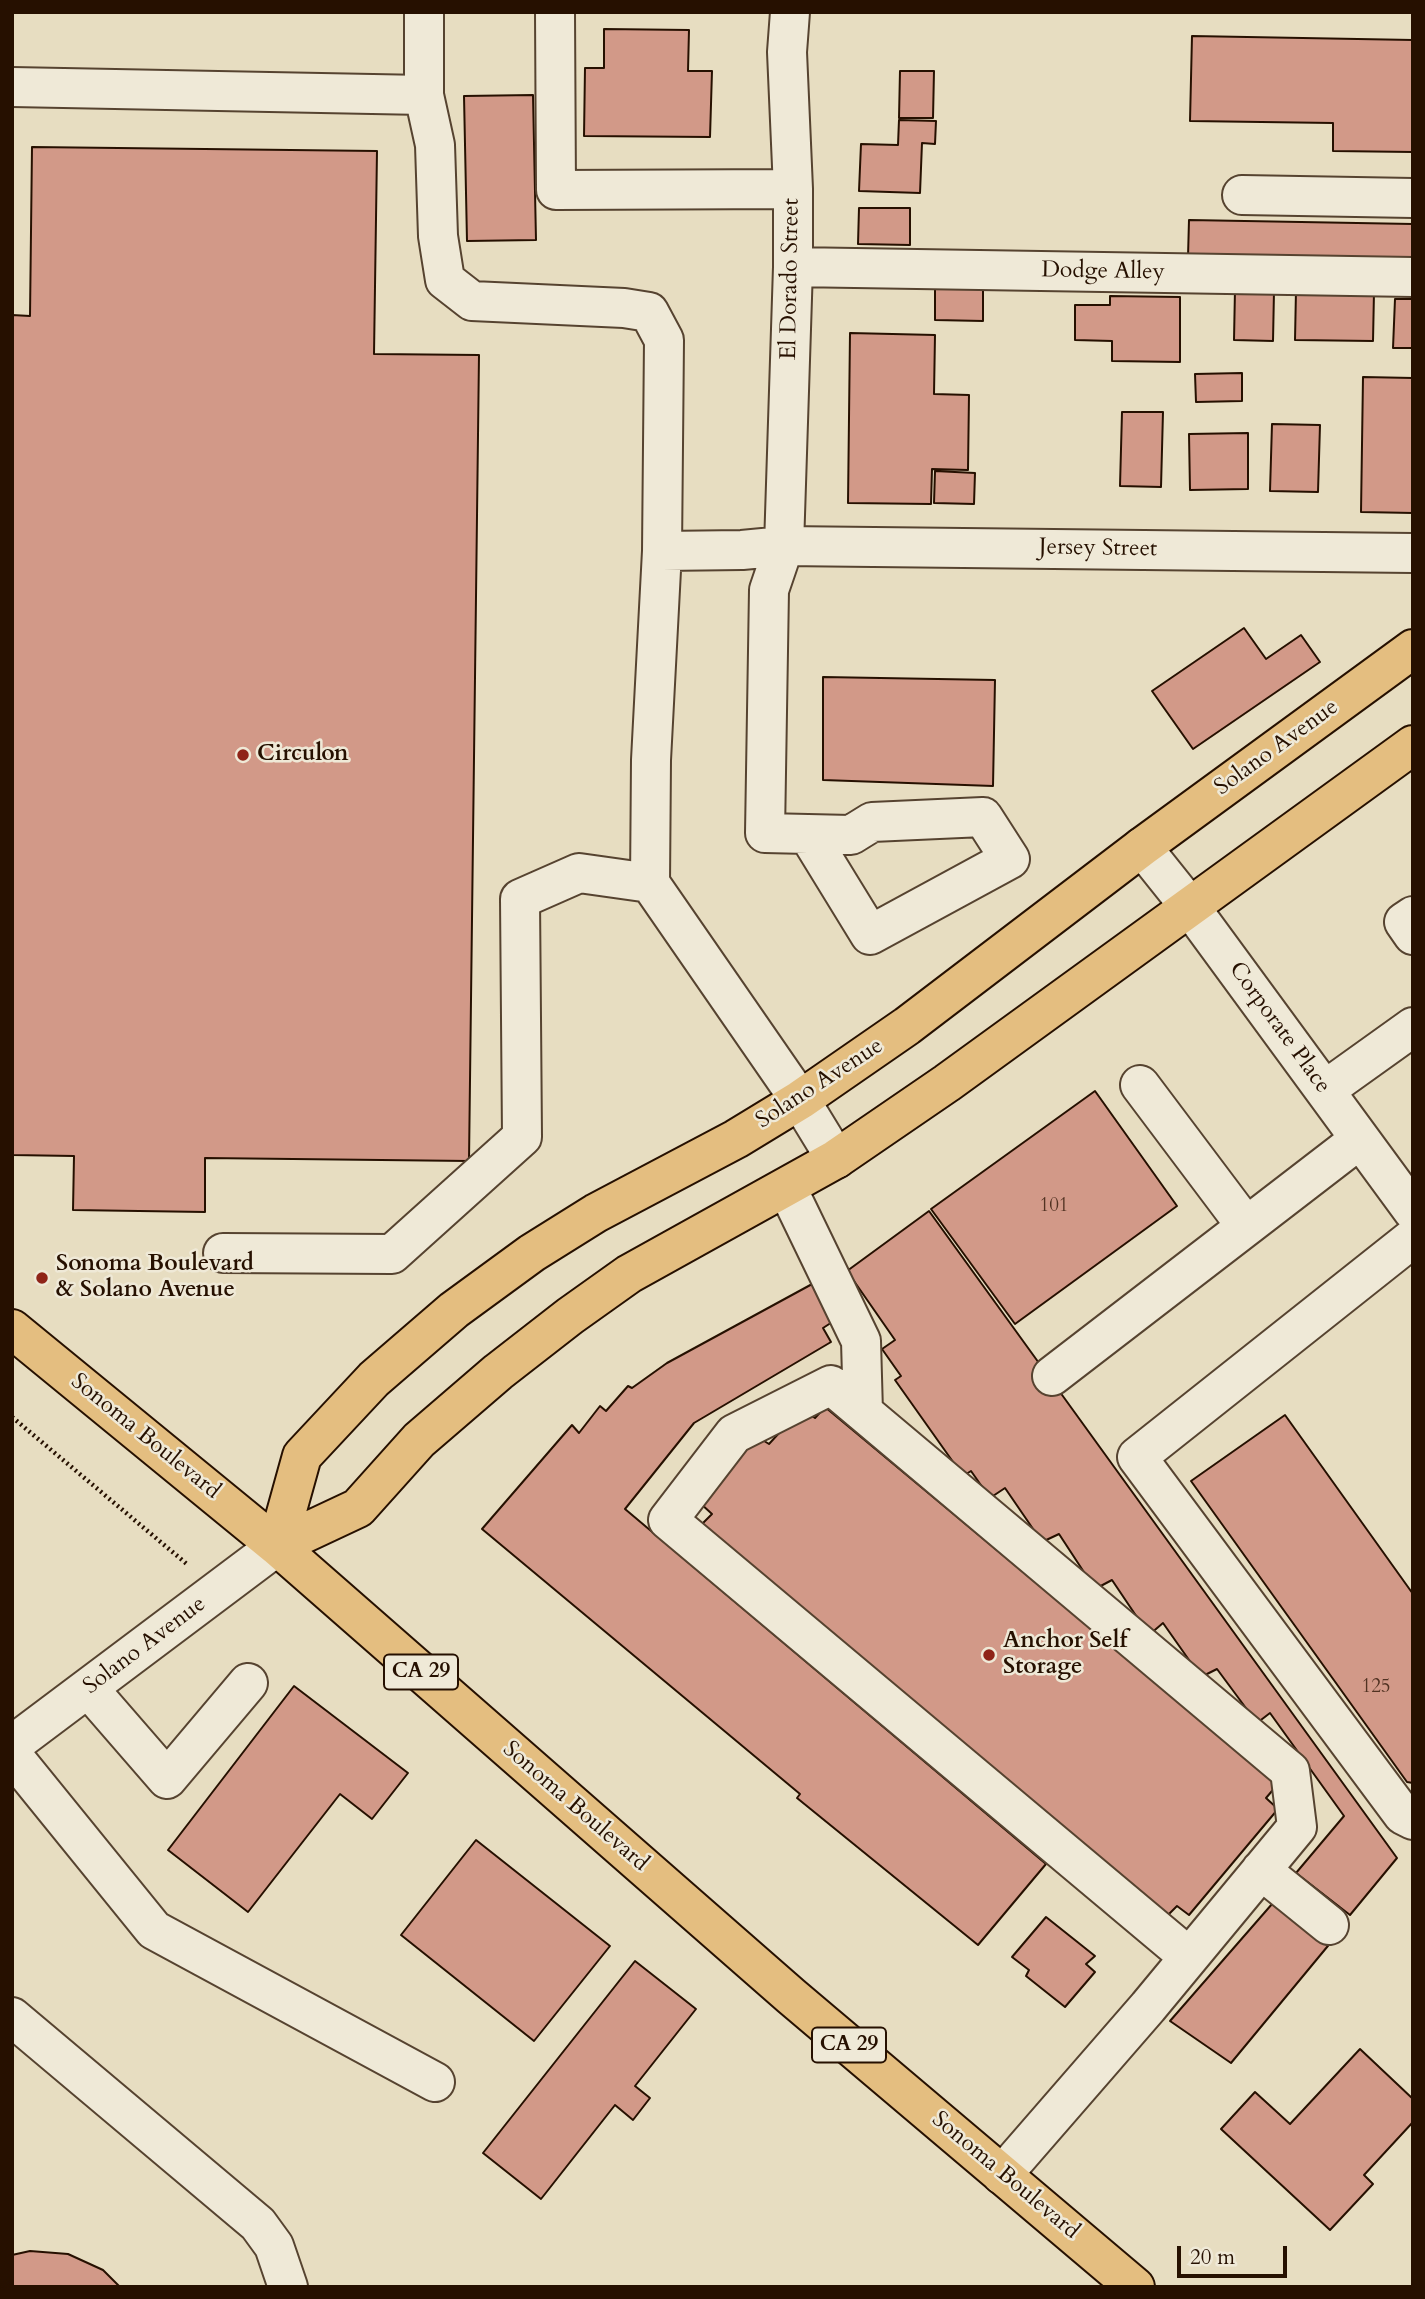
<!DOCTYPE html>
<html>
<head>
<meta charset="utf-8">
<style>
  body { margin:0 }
  #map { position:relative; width:1425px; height:2299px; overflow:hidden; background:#e7ddc1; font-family:Cardo,serif }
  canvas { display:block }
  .frame { position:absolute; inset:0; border:14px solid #261000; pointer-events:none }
  .scale { position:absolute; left:1177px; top:2246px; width:110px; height:32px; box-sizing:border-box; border:4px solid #261000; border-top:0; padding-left:9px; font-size:21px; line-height:24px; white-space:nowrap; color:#261000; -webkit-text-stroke:5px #efe9d7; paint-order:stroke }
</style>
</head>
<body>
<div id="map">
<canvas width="1425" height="2299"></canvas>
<div class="frame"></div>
<div class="scale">20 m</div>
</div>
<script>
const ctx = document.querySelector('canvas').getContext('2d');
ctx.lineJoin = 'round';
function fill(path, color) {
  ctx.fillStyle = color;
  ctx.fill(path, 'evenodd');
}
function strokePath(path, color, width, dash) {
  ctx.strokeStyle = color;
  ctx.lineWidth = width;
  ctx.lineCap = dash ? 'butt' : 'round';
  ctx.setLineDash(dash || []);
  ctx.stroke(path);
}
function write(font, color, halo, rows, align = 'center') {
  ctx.font = font + ' Cardo,serif';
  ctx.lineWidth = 5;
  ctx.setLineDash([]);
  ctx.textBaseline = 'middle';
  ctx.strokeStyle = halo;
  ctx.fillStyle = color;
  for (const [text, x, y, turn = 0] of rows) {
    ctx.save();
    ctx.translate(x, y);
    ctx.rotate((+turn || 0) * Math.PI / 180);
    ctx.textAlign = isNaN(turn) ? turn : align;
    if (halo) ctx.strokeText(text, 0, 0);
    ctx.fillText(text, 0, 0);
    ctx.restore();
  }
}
const building = new Path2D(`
  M 604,29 L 689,30 L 688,71 L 712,71 L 710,137 L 584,136 L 585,68 L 604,68 Z
  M 1192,36 L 1413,40 L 1413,152 L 1333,151 L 1333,123 L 1190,121 Z
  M 900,71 L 934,71 L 933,118 L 899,118 Z
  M 533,95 L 536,240 L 467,241 L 464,96 Z
  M 899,120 L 936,121 L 935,144 L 922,143 L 920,193 L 859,191 L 861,144 L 898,145 Z
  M 32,147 L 377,151 L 374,354 L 479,355 L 469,1161 L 205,1158 L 205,1212 L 73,1210 L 74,1156 L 12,1155 L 12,315 L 30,316 Z
  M 859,208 L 910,208 L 910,245 L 858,244 Z
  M 1189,220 L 1413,224 L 1413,260 L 1188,257 Z
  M 935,285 L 983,286 L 983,321 L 935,320 Z
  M 1235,289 L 1274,291 L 1273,341 L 1234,340 Z
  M 1296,290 L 1374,292 L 1373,341 L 1295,340 Z
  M 1110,296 L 1180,297 L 1180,362 L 1112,361 L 1112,341 L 1075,340 L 1075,305 L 1110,305 Z
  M 1395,299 L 1413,299 L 1413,348 L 1393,348 Z
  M 850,333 L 935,335 L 934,394 L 969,395 L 968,470 L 932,469 L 931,504 L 848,503 Z
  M 1242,373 L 1242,401 L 1196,402 L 1195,374 Z
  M 1363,377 L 1413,378 L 1413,513 L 1361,512 Z
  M 1122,412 L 1163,412 L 1161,487 L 1120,486 Z
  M 1272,424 L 1320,425 L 1318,492 L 1270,491 Z
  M 1248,433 L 1248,489 L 1190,490 L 1189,434 Z
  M 935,471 L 975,473 L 974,504 L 934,503 Z
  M 1244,628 L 1266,659 L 1301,635 L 1320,662 L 1193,749 L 1152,691 Z
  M 823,677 L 995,680 L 993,786 L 823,780 Z
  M 1095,1091 L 1177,1206 L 1015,1324 L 931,1209 Z
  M 929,1211 L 1397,1858 L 1350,1915 L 1296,1873 L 1344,1816 L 1270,1713 L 1257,1723 L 1217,1669 L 1201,1677 L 1163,1623 L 1149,1635 L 1112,1580 L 1095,1589 L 1059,1534 L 1042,1542 L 1005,1488 L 990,1498 L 971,1471 L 963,1476 L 895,1380 L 901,1376 L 882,1349 L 895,1340 L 847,1271 Z
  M 814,1283 L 837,1319 L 823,1328 L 831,1342 L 694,1423 L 625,1509 L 1046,1864 L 978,1945 L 797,1798 L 800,1794 L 482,1529 L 572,1425 L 579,1433 L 600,1406 L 606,1411 L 628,1386 L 632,1388 L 667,1363 Z
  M 825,1407 L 1278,1784 L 1266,1798 L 1278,1809 L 1189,1915 L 1177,1906 L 1168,1915 L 700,1526 L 712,1514 L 700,1503 L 756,1436 L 769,1444 L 801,1409 L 815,1418 Z
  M 1285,1415 L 1413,1594 L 1413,1783 L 1407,1782 L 1191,1481 Z
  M 294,1686 L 408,1773 L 372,1819 L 340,1794 L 248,1912 L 168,1850 Z
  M 476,1840 L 610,1946 L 534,2041 L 401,1935 Z
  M 1279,1896 L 1332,1941 L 1231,2063 L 1170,2021 Z
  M 1046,1917 L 1095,1956 L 1086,1964 L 1095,1972 L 1065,2007 L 1026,1976 L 1029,1970 L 1012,1957 Z
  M 635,1961 L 696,2009 L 635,2086 L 650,2098 L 633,2120 L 615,2105 L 541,2199 L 483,2153 Z
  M 1360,2049 L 1413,2099 L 1413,2122 L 1364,2175 L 1373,2184 L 1330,2230 L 1221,2129 L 1255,2092 L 1290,2124 Z
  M 30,2251 L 68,2254 L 103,2270 L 120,2287 L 12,2287 L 12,2255 Z`);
const path = new Path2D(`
  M 12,1417 L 188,1565`);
const minor = new Path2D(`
  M 424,12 L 424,95 L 435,145 L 438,236 L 445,280 L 472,301 L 624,308 L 649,312 L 664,340 L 662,551 L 651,760 L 650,883 L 800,1100 L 836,1159
  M 555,12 L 556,190 L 793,189
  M 790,12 L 787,52 L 793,189 L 793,267 L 784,546 L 769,590 L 765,833 L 851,835 L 872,822 L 983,817 L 1010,859 L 870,935 L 808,834
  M 12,87 L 424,95
  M 1242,195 L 1413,198
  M 793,267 L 1413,277
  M 662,551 L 742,550 L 784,546 L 1413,553
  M 1142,847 L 1190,907 L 1413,1211
  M 1413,916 L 1404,922 L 1413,935
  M 1140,1085 L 1246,1226
  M 1325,1090 L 1413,1027
  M 787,1188 L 861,1341 L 863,1412
  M 1413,1238 L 1137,1457 L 1403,1815 L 1413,1820
  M 223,1253 L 392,1254 L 522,1137 L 520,899 L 579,873 L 650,883
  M 1052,1376 L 1360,1139
  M 88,1688 L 167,1779 L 248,1683
  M 12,1745 L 277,1546
  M 12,1755 L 154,1930 L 435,2082
  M 1261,1870 L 1329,1925
  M 12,2017 L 258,2224 L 274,2246 L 288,2287
  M 1002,2175 L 1148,2007 L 1297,1827 L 1290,1771 L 831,1385 L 734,1434 L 668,1520 L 1189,1957`);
const major = new Path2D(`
  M 12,1329 L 277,1546 L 791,1996 L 1135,2287
  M 277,1546 L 302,1456 L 374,1379 L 454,1310 L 532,1253 L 596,1213 L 736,1139 L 800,1100 L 907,1026 L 1142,847 L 1413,649
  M 277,1546 L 358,1508 L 419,1440 L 498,1372 L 570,1316 L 629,1274 L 836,1159 L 947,1083 L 1413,745`);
const markers = [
  [243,755,7,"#8f2418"],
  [42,1278,7,"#8f2418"],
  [989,1655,7,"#8f2418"]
];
const numberNames = [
  ["101",1054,1207],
  ["125",1376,1688]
];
const shields = [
  [421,1672,74],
  [849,2045,74]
];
const shieldNames = [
  ["CA 29",421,1672],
  ["CA 29",849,2045]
];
const streetNames = [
  ["Dodge Alley",1103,272,1],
  ["El Dorado Street",791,279,-89],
  ["Jersey Street",1098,549,1],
  ["Solano Avenue",1277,748,-36],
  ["Corporate Place",1279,1028,54],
  ["Solano Avenue",820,1084,-33],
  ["Sonoma Boulevard",145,1437,39],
  ["Solano Avenue",145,1646,-37],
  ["Sonoma Boulevard",575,1807,41],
  ["Sonoma Boulevard",1005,2176,40]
];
const poiNames = [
  ["Circulon",257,755],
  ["Sonoma Boulevard",56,1265],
  ["& Solano Avenue",56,1291],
  ["Anchor Self",1003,1642],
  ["Storage",1003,1668]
];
fill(building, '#d29988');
strokePath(building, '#261000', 2);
strokePath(minor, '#564330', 42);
strokePath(major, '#261000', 42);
strokePath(path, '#261000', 4.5, [2, 3.5]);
strokePath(minor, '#efe9d7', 38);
strokePath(major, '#e4be80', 38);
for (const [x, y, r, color] of markers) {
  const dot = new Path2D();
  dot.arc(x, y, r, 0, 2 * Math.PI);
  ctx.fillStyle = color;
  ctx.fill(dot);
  strokePath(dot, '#efe9d7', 2.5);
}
write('19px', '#513222', null, numberNames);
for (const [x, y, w] of shields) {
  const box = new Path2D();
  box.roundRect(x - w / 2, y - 17.5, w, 35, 5);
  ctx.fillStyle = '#efe9d7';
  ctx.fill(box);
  strokePath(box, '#261000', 2);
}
write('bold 21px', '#261000', null, shieldNames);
write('23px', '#261000', '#efe9d7', streetNames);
write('bold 23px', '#261000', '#efe9d7', poiNames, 'left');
</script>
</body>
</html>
